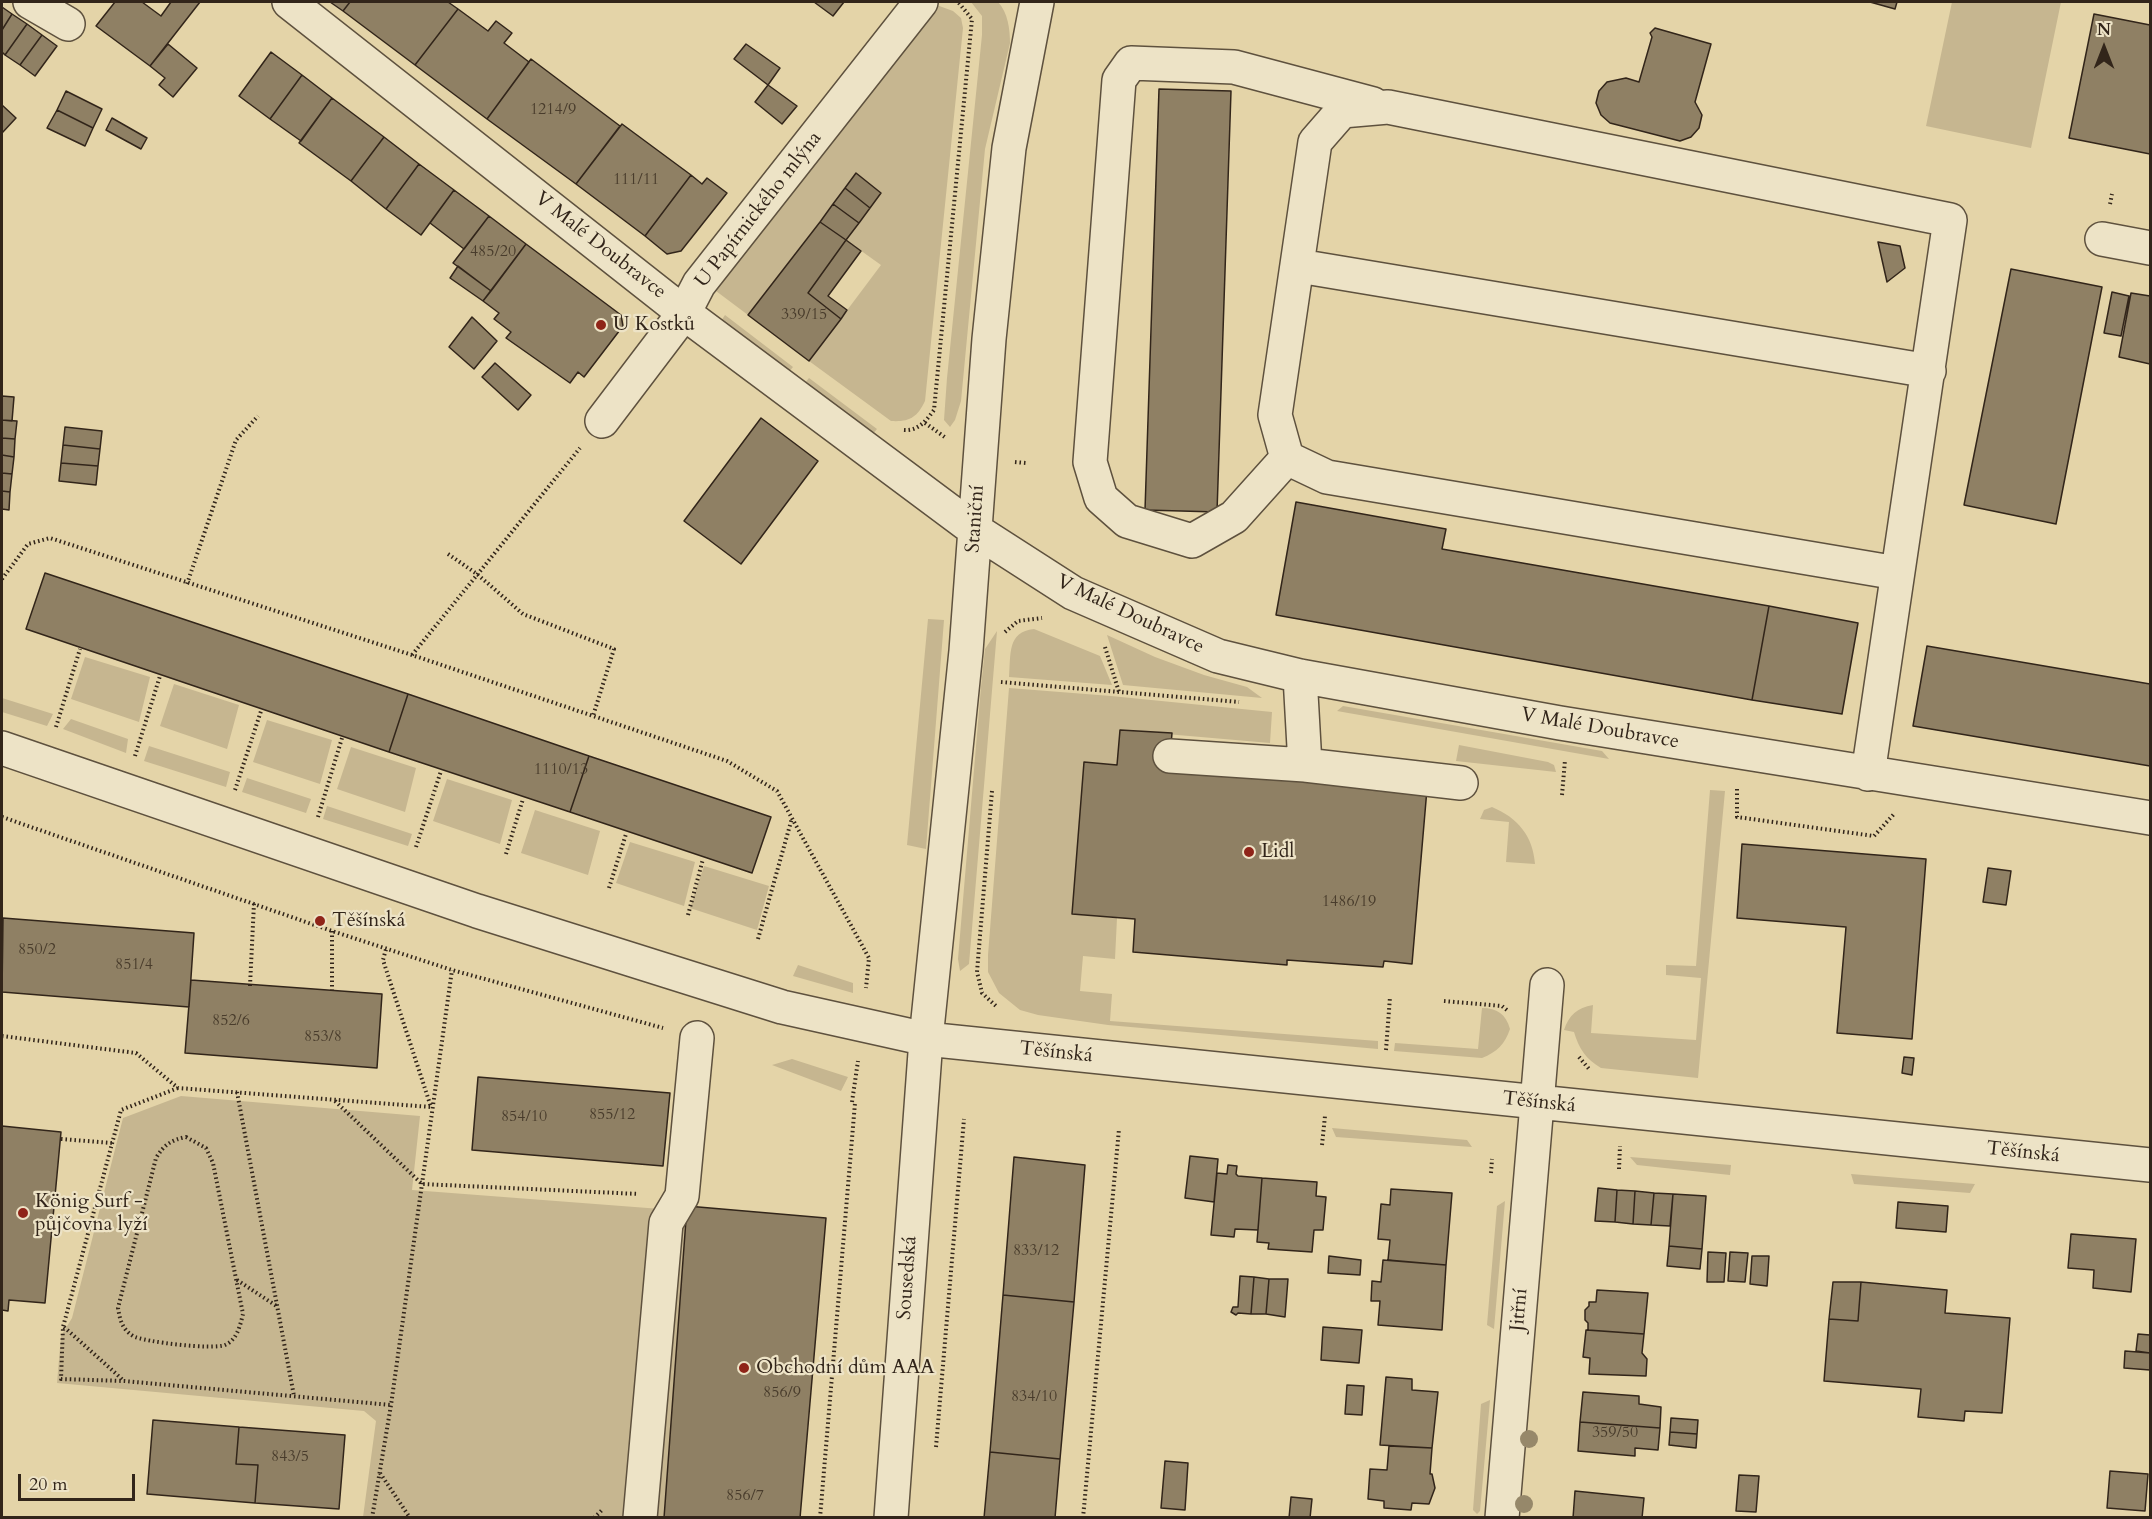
<!DOCTYPE html>
<html>
<head>
<meta charset="utf-8">
<style>
  body { margin:0 }
  #map { position:relative; width:2152px; height:1519px; overflow:hidden; background:#e4d4a8; font-family:Cardo,serif }
  canvas { display:block }
  .frame { position:absolute; inset:0; border:3px solid #32251a; pointer-events:none }
  .north { position:absolute; left:2074px; top:18px; width:60px; height:60px; -webkit-text-stroke:4px #ede3c6; paint-order:stroke; rotate:0deg; font-size:16px; font-weight:700; line-height:24px; text-align:center; color:#32251a }
  .north::after { content:''; display:block; margin:auto; width:21px; height:27px; background:#32251a; clip-path:polygon(50% 0,100% 100%,50% 72%,0 100%) }
  .scale { position:absolute; left:18px; top:1474px; width:117px; height:27px; box-sizing:border-box; border:3px solid #32251a; border-top:0; padding-left:8px; font-size:18px; line-height:21px; white-space:nowrap; color:#32251a; -webkit-text-stroke:4px #ede3c6; paint-order:stroke }
</style>
</head>
<body>
<div id="map">
<canvas width="2152" height="1519"></canvas>
<div class="frame"></div>
<div class="north">N</div>
<div class="scale">20 m</div>
</div>
<script>
const ctx = document.querySelector('canvas').getContext('2d');
ctx.lineJoin = 'round';
function fill(path, color) {
  ctx.fillStyle = color;
  ctx.fill(path, 'evenodd');
}
function strokePath(path, color, width, dash) {
  ctx.strokeStyle = color;
  ctx.lineWidth = width;
  ctx.lineCap = dash ? 'butt' : 'round';
  ctx.setLineDash(dash || []);
  ctx.stroke(path);
}
function write(font, color, halo, rows, align = 'center') {
  ctx.font = font + ' Cardo,serif';
  ctx.lineWidth = 4.5;
  ctx.setLineDash([]);
  ctx.textBaseline = 'middle';
  ctx.strokeStyle = halo;
  ctx.fillStyle = color;
  for (const [text, x, y, turn = 0] of rows) {
    ctx.save();
    ctx.translate(x, y);
    ctx.rotate((+turn || 0) * Math.PI / 180);
    ctx.textAlign = isNaN(turn) ? turn : align;
    if (halo) ctx.strokeText(text, 0, 0);
    ctx.fillText(text, 0, 0);
    ctx.restore();
  }
}
const green = new Path2D(`
  M 971,2 L 998,2 C 1008,13 1010,29 1010,43 L 985,149 L 961,401 L 955,420 L 950,427 L 944,420 L 947,378 L 982,35 L 982,16 Z
  M 1952,2 L 2061,2 L 2031,148 L 1926,126 Z
  M 931,3 L 953,11 L 961,18 L 963,28 L 925,401 C 917,418 909,422 891,421 L 809,361 L 881,265 L 846,240 L 881,193 L 856,174 L 748,315 L 708,285 Z
  M 725,315 L 793,367 L 788,373 L 721,321 Z
  M 809,378 L 877,429 L 872,435 L 804,384 Z
  M 928,619 L 944,620 L 926,849 L 907,845 Z
  M 1034,629 L 1100,656 L 1112,685 L 1009,677 C 1011,654 1007,632 1034,629 Z
  M 997,631 L 969,964 L 960,971 L 958,959 L 981,687 L 985,649 Z
  M 1107,635 L 1155,657 L 1204,675 L 1247,687 L 1262,698 L 1123,685 Z
  M 85,657 L 150,677 L 139,722 L 71,699 Z
  M 174,684 L 239,705 L 227,749 L 160,726 Z
  M 1009,688 L 1111,696 L 1272,712 L 1270,743 L 1120,730 L 1117,765 L 1084,762 L 1072,914 L 1117,918 L 1115,959 L 1083,956 L 1080,991 L 1112,994 L 1110,1021 L 1378,1041 L 1378,1049 L 1108,1025 L 1038,1015 L 1020,1010 L 999,993 L 988,972 L 988,955 Z
  M 2,698 L 53,714 L 47,726 L 2,712 Z
  M 1343,706 L 1602,751 L 1609,759 L 1337,711 Z
  M 71,719 L 128,739 L 126,753 L 63,729 Z
  M 267,720 L 332,740 L 320,784 L 253,762 Z
  M 1459,745 L 1548,762 L 1554,765 L 1556,772 L 1456,761 Z
  M 149,746 L 230,772 L 226,787 L 144,761 Z
  M 351,747 L 416,768 L 405,812 L 337,789 Z
  M 247,778 L 311,799 L 306,813 L 242,792 Z
  M 447,779 L 512,800 L 500,844 L 433,821 Z
  M 1710,790 L 1725,791 L 1698,1078 L 1601,1068 C 1586,1059 1579,1049 1574,1032 L 1564,1030 C 1569,1015 1577,1008 1593,1005 L 1591,1033 L 1696,1040 L 1701,978 L 1666,975 L 1666,965 L 1696,966 Z
  M 327,806 L 412,834 L 408,846 L 323,819 Z
  M 1492,807 C 1518,818 1533,836 1535,864 L 1506,862 L 1509,822 L 1480,819 L 1484,810 Z
  M 535,810 L 600,831 L 588,875 L 521,853 Z
  M 630,842 L 695,862 L 684,906 L 616,883 Z
  M 704,866 L 769,886 L 757,930 L 690,908 Z
  M 798,965 L 853,983 L 853,993 L 793,976 Z
  M 1482,1008 C 1497,1008 1506,1014 1510,1029 C 1505,1044 1497,1052 1482,1058 L 1394,1051 L 1395,1043 L 1478,1049 Z
  M 792,1059 L 848,1077 L 841,1091 L 772,1065 Z
  M 181,1096 L 420,1116 L 412,1190 L 687,1211 L 664,1517 L 363,1517 L 376,1421 L 364,1411 L 57,1383 L 61,1336 L 72,1318 L 123,1118 Z
  M 1332,1128 L 1467,1140 L 1472,1147 L 1336,1137 Z
  M 1630,1157 L 1731,1165 L 1730,1175 L 1637,1165 Z
  M 1851,1174 L 1975,1184 L 1970,1193 L 1854,1184 Z
  M 1505,1201 L 1494,1329 L 1487,1325 L 1497,1206 Z
  M 1490,1400 L 1480,1511 L 1477,1514 L 1473,1510 L 1481,1404 Z`);
const building = new Path2D(`
  M 115,2 L 142,2 L 161,16 L 171,2 L 200,2 L 150,66 L 96,26 Z
  M 330,2 L 350,2 L 343,11 Z
  M 350,2 L 448,2 L 458,9 L 415,65 L 343,11 Z
  M 814,2 L 844,2 L 833,16 Z
  M 1870,2 L 1897,2 L 1895,9 Z
  M 2,7 L 12,14 L 2,30 Z
  M 458,9 L 488,31 L 496,21 L 512,33 L 504,43 L 529,62 L 487,119 L 415,65 Z
  M 12,14 L 27,24 L 5,55 L 2,52 L 2,30 Z
  M 2094,14 L 2150,25 L 2150,154 L 2069,138 Z
  M 27,24 L 42,35 L 20,65 L 5,55 Z
  M 1655,28 L 1711,44 L 1695,102 L 1702,115 L 1699,128 L 1691,137 L 1680,141 L 1610,123 L 1601,115 L 1596,103 L 1599,91 L 1607,82 L 1626,78 L 1639,82 L 1652,37 L 1650,33 Z
  M 42,35 L 57,46 L 35,76 L 20,65 Z
  M 168,44 L 197,68 L 173,97 L 159,85 L 165,78 L 150,66 Z
  M 746,44 L 780,68 L 768,85 L 734,59 Z
  M 271,52 L 302,75 L 270,119 L 239,96 Z
  M 531,59 L 620,126 L 576,184 L 487,119 Z
  M 302,75 L 332,98 L 301,141 L 270,119 Z
  M 768,85 L 797,106 L 782,124 L 755,102 Z
  M 1159,89 L 1231,91 L 1217,512 L 1145,510 Z
  M 66,91 L 102,109 L 93,128 L 57,110 Z
  M 332,98 L 384,137 L 351,181 L 299,143 Z
  M 2,105 L 16,118 L 2,133 Z
  M 57,110 L 93,128 L 85,146 L 47,128 Z
  M 112,118 L 147,138 L 141,149 L 106,130 Z
  M 622,124 L 691,175 L 645,236 L 576,184 Z
  M 384,137 L 419,164 L 386,209 L 351,181 Z
  M 419,164 L 454,190 L 421,235 L 386,209 Z
  M 856,173 L 881,193 L 870,208 L 845,188 Z
  M 691,175 L 702,184 L 707,178 L 727,193 L 681,251 L 667,254 L 645,236 Z
  M 845,188 L 870,208 L 859,223 L 833,204 Z
  M 454,190 L 489,216 L 464,249 L 430,223 Z
  M 833,204 L 859,223 L 846,240 L 820,222 Z
  M 489,216 L 526,244 L 491,291 L 453,263 Z
  M 820,222 L 846,240 L 808,293 L 841,319 L 809,361 L 748,315 Z
  M 846,240 L 861,251 L 828,296 L 847,310 L 841,319 L 808,293 Z
  M 1878,242 L 1900,246 L 1905,268 L 1887,282 Z
  M 526,244 L 621,315 L 623,326 L 584,377 L 578,372 L 570,383 L 506,338 L 511,332 L 494,319 L 499,313 L 483,301 Z
  M 458,266 L 491,291 L 483,301 L 450,278 Z
  M 2011,269 L 2102,287 L 2056,524 L 1964,505 Z
  M 2112,292 L 2129,296 L 2121,336 L 2104,333 Z
  M 2131,293 L 2150,296 L 2150,364 L 2119,357 Z
  M 472,317 L 497,341 L 474,369 L 449,347 Z
  M 495,363 L 531,395 L 518,410 L 482,377 Z
  M 2,396 L 14,397 L 12,421 L 2,420 Z
  M 761,418 L 818,461 L 741,564 L 684,521 Z
  M 2,420 L 17,421 L 15,439 L 2,438 Z
  M 65,427 L 102,431 L 100,449 L 63,445 Z
  M 2,438 L 15,439 L 14,457 L 2,455 Z
  M 63,445 L 100,449 L 98,466 L 61,463 Z
  M 2,455 L 14,457 L 12,474 L 2,473 Z
  M 61,463 L 98,466 L 96,485 L 59,481 Z
  M 2,473 L 12,474 L 10,492 L 2,491 Z
  M 2,491 L 10,492 L 9,510 L 2,509 Z
  M 1296,502 L 1446,529 L 1442,549 L 1769,606 L 1752,700 L 1276,615 Z
  M 45,573 L 408,694 L 389,752 L 26,629 Z
  M 1769,606 L 1858,623 L 1842,714 L 1752,700 Z
  M 1927,646 L 2150,684 L 2150,766 L 1913,726 Z
  M 408,694 L 589,756 L 570,812 L 389,752 Z
  M 1120,730 L 1172,733 L 1169,769 L 1427,789 L 1412,964 L 1384,961 L 1383,967 L 1287,960 L 1287,965 L 1133,952 L 1135,919 L 1072,914 L 1084,762 L 1117,765 Z
  M 589,756 L 771,817 L 752,873 L 570,812 Z
  M 1742,844 L 1926,859 L 1912,1039 L 1837,1033 L 1846,927 L 1737,918 Z
  M 1988,868 L 2011,871 L 2006,905 L 1983,902 Z
  M 3,918 L 194,933 L 189,1007 L 2,992 Z
  M 191,980 L 382,994 L 377,1068 L 185,1053 Z
  M 1904,1057 L 1914,1058 L 1912,1075 L 1902,1073 Z
  M 478,1077 L 670,1093 L 663,1166 L 472,1150 Z
  M 2,1126 L 61,1132 L 45,1303 L 9,1300 L 8,1311 L 2,1310 Z
  M 1190,1156 L 1218,1159 L 1214,1202 L 1185,1198 Z
  M 1014,1157 L 1085,1165 L 1074,1302 L 1003,1295 Z
  M 1228,1165 L 1237,1166 L 1236,1174 L 1238,1176 L 1262,1178 L 1258,1230 L 1235,1229 L 1234,1237 L 1211,1235 L 1217,1173 L 1227,1174 Z
  M 1262,1178 L 1317,1182 L 1316,1196 L 1326,1197 L 1323,1230 L 1314,1230 L 1312,1252 L 1268,1249 L 1269,1243 L 1257,1242 Z
  M 1598,1188 L 1617,1190 L 1615,1222 L 1595,1221 Z
  M 1391,1189 L 1452,1193 L 1446,1265 L 1388,1260 L 1390,1240 L 1378,1239 L 1381,1204 L 1390,1205 Z
  M 1617,1190 L 1635,1191 L 1633,1224 L 1615,1222 Z
  M 1635,1191 L 1654,1193 L 1651,1225 L 1633,1224 Z
  M 1654,1193 L 1673,1194 L 1670,1226 L 1651,1225 Z
  M 1673,1194 L 1706,1196 L 1702,1249 L 1669,1246 Z
  M 1898,1202 L 1948,1206 L 1946,1232 L 1896,1228 Z
  M 687,1206 L 826,1218 L 800,1518 L 664,1518 Z
  M 2071,1234 L 2136,1239 L 2131,1292 L 2093,1288 L 2094,1270 L 2068,1268 Z
  M 1669,1246 L 1702,1249 L 1700,1269 L 1667,1266 Z
  M 1708,1252 L 1726,1253 L 1724,1282 L 1707,1282 Z
  M 1730,1252 L 1748,1253 L 1745,1282 L 1728,1281 Z
  M 1329,1256 L 1361,1260 L 1360,1275 L 1328,1273 Z
  M 1752,1256 L 1769,1256 L 1767,1286 L 1750,1284 Z
  M 1383,1260 L 1446,1265 L 1442,1330 L 1378,1325 L 1380,1301 L 1371,1301 L 1372,1281 L 1381,1282 Z
  M 1240,1276 L 1254,1277 L 1251,1314 L 1238,1313 L 1236,1315 L 1231,1312 L 1233,1307 L 1238,1307 Z
  M 1254,1277 L 1269,1279 L 1266,1314 L 1251,1314 Z
  M 1269,1279 L 1288,1279 L 1285,1317 L 1266,1314 Z
  M 1833,1282 L 1861,1282 L 1858,1321 L 1829,1319 Z
  M 1861,1282 L 1947,1290 L 1945,1313 L 2010,1318 L 2002,1413 L 1965,1411 L 1964,1421 L 1918,1417 L 1921,1389 L 1824,1381 L 1829,1319 L 1858,1321 Z
  M 1597,1290 L 1648,1293 L 1644,1334 L 1588,1330 L 1588,1323 L 1585,1320 L 1585,1310 L 1589,1306 L 1589,1302 L 1596,1302 Z
  M 1003,1295 L 1074,1302 L 1060,1459 L 990,1452 Z
  M 1323,1327 L 1362,1330 L 1359,1363 L 1321,1360 Z
  M 1586,1330 L 1644,1334 L 1642,1353 L 1647,1359 L 1646,1376 L 1589,1374 L 1590,1358 L 1583,1357 Z
  M 2138,1334 L 2150,1335 L 2150,1353 L 2136,1351 Z
  M 2125,1351 L 2150,1353 L 2150,1370 L 2124,1368 Z
  M 1386,1377 L 1412,1379 L 1412,1390 L 1438,1392 L 1432,1448 L 1380,1445 Z
  M 1347,1385 L 1364,1386 L 1362,1415 L 1345,1414 Z
  M 1583,1392 L 1639,1396 L 1639,1404 L 1661,1407 L 1660,1428 L 1580,1422 Z
  M 1671,1418 L 1698,1420 L 1697,1434 L 1670,1432 Z
  M 153,1420 L 239,1427 L 236,1464 L 258,1465 L 255,1503 L 147,1494 Z
  M 1580,1422 L 1660,1428 L 1658,1450 L 1635,1448 L 1635,1456 L 1578,1451 Z
  M 239,1427 L 345,1435 L 339,1509 L 255,1503 L 258,1465 L 236,1464 Z
  M 1670,1432 L 1697,1434 L 1696,1448 L 1669,1445 Z
  M 1389,1446 L 1432,1448 L 1430,1474 L 1432,1474 L 1435,1488 L 1429,1504 L 1412,1503 L 1411,1510 L 1384,1508 L 1384,1501 L 1368,1499 L 1370,1469 L 1387,1470 Z
  M 990,1452 L 1060,1459 L 1055,1518 L 984,1518 Z
  M 1165,1461 L 1188,1463 L 1185,1510 L 1161,1508 Z
  M 2110,1471 L 2148,1474 L 2145,1511 L 2107,1508 Z
  M 1739,1475 L 1759,1476 L 1756,1512 L 1736,1511 Z
  M 1575,1491 L 1644,1498 L 1642,1518 L 1573,1518 Z
  M 1291,1497 L 1312,1499 L 1310,1518 L 1289,1518 Z`);
const path = new Path2D(`
  M 2110,204 L 2112,194
  M 925,423 L 946,438
  M 904,430 C 918,431 926,421 934,410 L 972,19 L 958,2
  M 1015,462 L 1026,463
  M 448,554 L 477,574 L 523,614 L 614,649 L 593,716
  M 2,579 L 28,544 L 50,538 L 412,655 L 727,761 L 777,791 L 869,958 L 866,988
  M 187,584 L 236,440 L 258,416
  M 1005,632 L 1018,621 L 1042,618
  M 1105,647 L 1119,692
  M 412,655 L 580,448
  M 1001,682 L 1239,702
  M 56,727 L 80,649
  M 135,756 L 160,676
  M 1737,789 L 1737,817 L 1874,836 L 1894,814
  M 235,790 L 261,711
  M 992,791 L 977,972 L 982,993 L 997,1007
  M 1562,795 L 1565,760
  M 2,817 L 332,931 L 452,970 L 663,1028
  M 318,817 L 342,738
  M 416,847 L 441,771
  M 506,854 L 523,799
  M 609,888 L 626,834
  M 688,915 L 703,859
  M 332,931 L 332,992
  M 758,939 L 792,818
  M 250,986 L 254,903
  M 1444,1001 L 1502,1006 L 1508,1011
  M 2,1036 L 136,1053 L 178,1088 L 431,1107 L 383,960 L 386,949
  M 1386,1050 L 1390,997
  M 1579,1057 L 1589,1069
  M 178,1088 L 121,1110 L 63,1327 L 61,1379 L 124,1381 L 391,1405
  M 237,1092 L 294,1396
  M 335,1101 L 422,1184 L 639,1194
  M 852,1102 L 858,1061
  M 186,1137 L 206,1148 L 213,1163 L 243,1314 C 240,1326 237,1340 225,1345 C 214,1350 143,1342 133,1336 C 122,1329 120,1320 118,1308 L 156,1158 C 164,1145 171,1140 186,1137 Z
  M 61,1139 L 112,1143
  M 1322,1145 L 1325,1116
  M 1619,1169 L 1620,1146
  M 1491,1173 L 1492,1159
  M 237,1280 L 278,1307
  M 64,1327 L 123,1380
  M 936,1447 L 964,1119
  M 380,1473 L 410,1518
  M 372,1518 L 391,1405 L 452,970
  M 594,1518 L 602,1510
  M 820,1518 L 855,1103
  M 1083,1518 L 1119,1129`);
const minor = new Path2D(`
  M 30,2 L 68,24
  M 289,2 L 684,313 L 975,530 L 1073,593 L 1218,656 L 1300,676 L 1560,723 L 2150,818
  M 2102,239 L 2150,248
  M 1299,266 L 1929,371
  M 602,421 L 684,313 L 699,284 L 921,2
  M 1287,458 L 1234,517 L 1192,541 L 1127,521 L 1101,498 L 1090,462 L 1119,80 L 1131,63 L 1234,67 L 1373,104
  M 1300,676 L 1305,765 L 1461,783
  M 2,748 L 477,911 L 782,1007 L 926,1039 L 2150,1165
  M 1170,756 L 1305,765
  M 1868,774 L 1950,220 L 1388,107 L 1342,111 L 1315,142 L 1275,415 L 1287,458 L 1327,477 L 1897,573
  M 640,1518 L 666,1223 L 682,1196 L 697,1038
  M 891,1518 L 926,1039 L 966,651 L 989,339 L 1009,148 L 1037,2
  M 1502,1518 L 1547,985`);
const trees = [
  [1529,1439],
  [1524,1504]
];
const markers = [
  [601,325,6,"#8f2418"],
  [1249,852,6,"#8f2418"],
  [320,921,6,"#8f2418"],
  [23,1213,6,"#8f2418"],
  [744,1368,6,"#8f2418"]
];
const numberNames = [
  ["1214/9",553,110],
  ["111/11",636,180],
  ["485/20",493,252],
  ["339/15",804,315],
  ["1110/13",561,770],
  ["1486/19",1349,902],
  ["850/2",37,950],
  ["851/4",134,965],
  ["852/6",231,1021],
  ["853/8",323,1037],
  ["855/12",612,1115],
  ["854/10",524,1117],
  ["833/12",1036,1251],
  ["856/9",782,1393],
  ["834/10",1034,1397],
  ["359/50",1615,1433],
  ["843/5",290,1457],
  ["856/7",745,1496]
];
const streetNames = [
  ["U Papírnického mlýna",759,210,-52],
  ["V Malé Doubravce",600,246,38],
  ["Staniční",976,519,-86],
  ["V Malé Doubravce",1130,615,25],
  ["V Malé Doubravce",1600,729,10],
  ["Těšínská",1056,1053,6],
  ["Těšínská",1539,1103,6],
  ["Těšínská",2023,1153,6],
  ["Sousedská",908,1278,-86],
  ["Jitřní",1520,1310,-85]
];
const poiNames = [
  ["U Kostků",613,325],
  ["Lidl",1261,852],
  ["Těšínská",332,921],
  ["König Surf -",35,1202],
  ["půjčovna lyží",35,1225],
  ["Obchodní dům AAA",756,1368]
];
fill(green, '#c6b690');
fill(building, '#8f8064');
strokePath(building, '#32251a', 1.5);
strokePath(minor, '#5e513e', 36);
strokePath(path, '#32251a', 4, [1.5, 3]);
strokePath(minor, '#ede3c6', 33);
ctx.fillStyle = '#96886a';
for (const [x, y] of trees) {
  ctx.beginPath();
  ctx.arc(x, y, 9, 0, 2 * Math.PI);
  ctx.fill();
}
for (const [x, y, r, color] of markers) {
  const dot = new Path2D();
  dot.arc(x, y, r, 0, 2 * Math.PI);
  ctx.fillStyle = color;
  ctx.fill(dot);
  strokePath(dot, '#ede3c6', 2);
}
write('16px', '#493c2c', null, numberNames);
write('20px', '#32251a', '#ede3c6', streetNames);
write('20px', '#32251a', '#ede3c6', poiNames, 'left');
</script>
</body>
</html>
